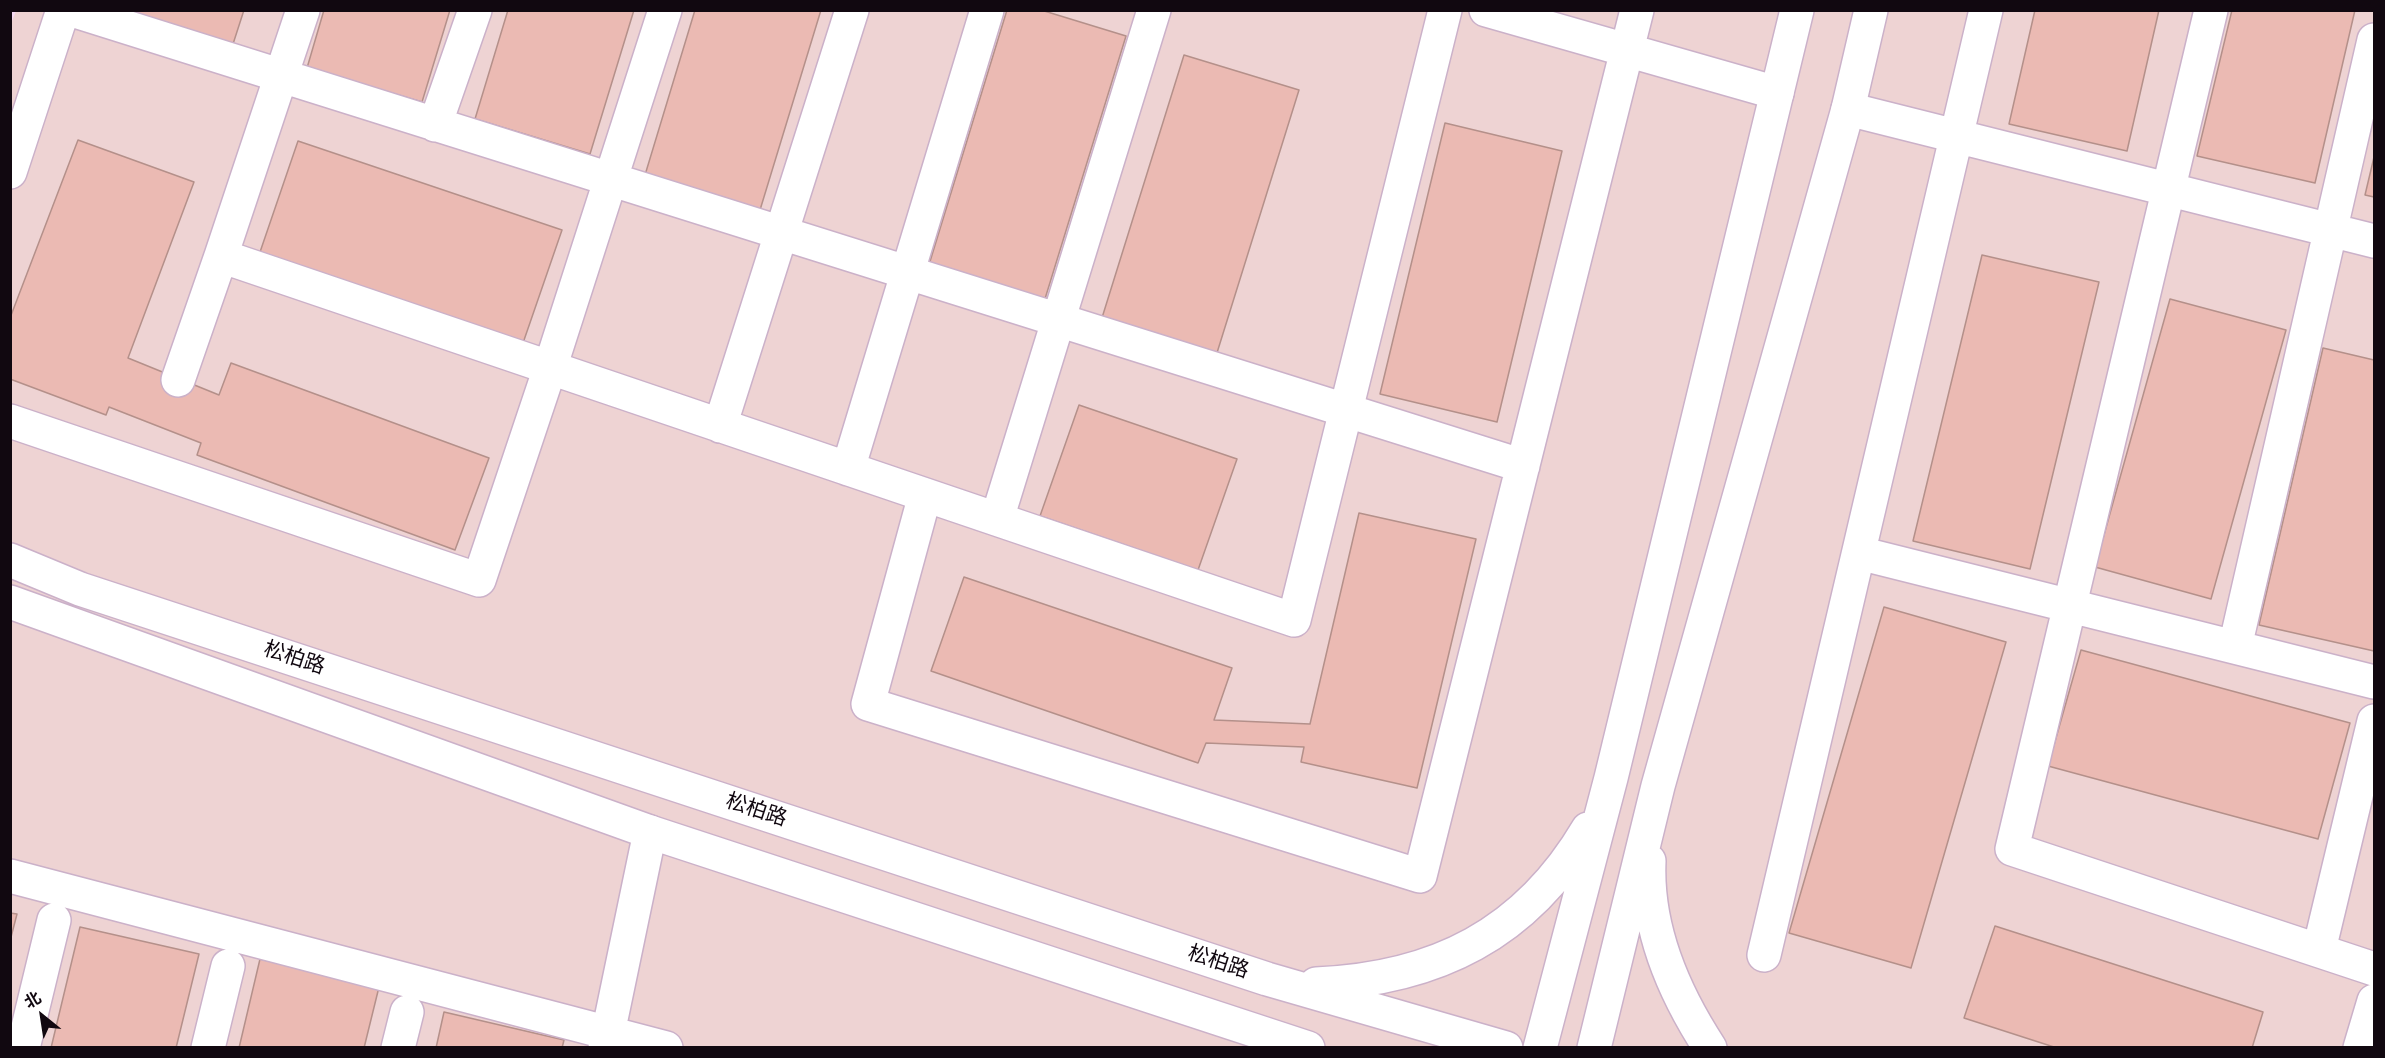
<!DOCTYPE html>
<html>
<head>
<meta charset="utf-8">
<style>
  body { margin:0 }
  #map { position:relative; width:2385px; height:1058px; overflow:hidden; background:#f6daf3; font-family:Roboto,"Noto Sans SC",sans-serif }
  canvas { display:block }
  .frame { position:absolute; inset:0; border:12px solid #110810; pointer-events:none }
  .north { position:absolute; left:12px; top:986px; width:60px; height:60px; -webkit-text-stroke:4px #fff; paint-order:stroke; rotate:330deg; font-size:16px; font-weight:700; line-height:24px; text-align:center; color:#110810 }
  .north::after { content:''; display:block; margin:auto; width:21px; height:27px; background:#110810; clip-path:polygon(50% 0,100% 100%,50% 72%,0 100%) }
</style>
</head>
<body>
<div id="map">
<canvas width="2385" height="1058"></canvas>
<div class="frame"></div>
<div class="north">北</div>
</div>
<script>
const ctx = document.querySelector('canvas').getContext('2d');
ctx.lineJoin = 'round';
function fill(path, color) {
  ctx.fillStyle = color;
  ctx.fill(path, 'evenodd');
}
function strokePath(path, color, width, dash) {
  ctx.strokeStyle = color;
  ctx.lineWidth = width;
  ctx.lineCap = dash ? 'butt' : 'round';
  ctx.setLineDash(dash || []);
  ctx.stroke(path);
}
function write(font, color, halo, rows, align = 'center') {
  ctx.font = font + ' Roboto,"Noto Sans SC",sans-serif';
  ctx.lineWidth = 5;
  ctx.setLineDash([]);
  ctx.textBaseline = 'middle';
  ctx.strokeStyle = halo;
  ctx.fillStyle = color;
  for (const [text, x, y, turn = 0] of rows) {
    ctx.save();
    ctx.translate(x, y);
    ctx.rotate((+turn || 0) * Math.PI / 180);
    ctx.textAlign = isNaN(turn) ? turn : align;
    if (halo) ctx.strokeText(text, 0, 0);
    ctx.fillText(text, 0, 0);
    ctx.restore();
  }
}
const commercial = new Path2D(`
  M 16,11 L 2374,11 L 2374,1047 L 11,1048 L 10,26 Z`);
const building = new Path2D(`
  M 120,10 L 244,10 L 233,44 Z
  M 324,10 L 450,10 L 422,102 L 307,68 Z
  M 508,10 L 634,10 L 590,154 L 475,119 Z
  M 695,10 L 821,10 L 760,210 L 645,175 Z
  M 1007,10 L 1041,10 L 1126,36 L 1044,302 L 928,268 Z
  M 2035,10 L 2159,10 L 2127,151 L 2009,124 Z
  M 2232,10 L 2355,10 L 2315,183 L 2197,156 Z
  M 1184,55 L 1299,90 L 1216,356 L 1101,321 Z
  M 1445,123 L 1562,151 L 1497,422 L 1380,394 Z
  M 78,140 L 194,182 L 128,358 L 219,395 L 231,363 L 489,458 L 455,550 L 197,455 L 201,443 L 109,407 L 106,415 L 10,379 L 10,318 Z
  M 298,141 L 562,230 L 523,343 L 259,255 Z
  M 2374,157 L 2374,197 L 2365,195 Z
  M 1982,255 L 2099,282 L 2030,569 L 1913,541 Z
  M 2170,299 L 2286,330 L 2211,599 L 2095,567 Z
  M 2323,348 L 2374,360 L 2374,651 L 2259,625 Z
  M 1079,405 L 1237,459 L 1198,570 L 1040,516 Z
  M 1359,513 L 1476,539 L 1417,788 L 1301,762 L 1304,747 L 1206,743 L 1198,763 L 931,671 L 964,577 L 1232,668 L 1214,720 L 1310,724 Z
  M 1884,607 L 2006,642 L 1911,968 L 1789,933 Z
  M 2081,650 L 2350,723 L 2318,839 L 2048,766 Z
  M 10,913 L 17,914 L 10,941 Z
  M 1995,926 L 2263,1012 L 2252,1048 L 2057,1048 L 1964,1018 Z
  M 80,927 L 199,954 L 176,1048 L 51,1048 Z
  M 260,959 L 379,987 L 364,1048 L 239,1048 Z
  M 444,1012 L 564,1040 L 562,1048 L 436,1048 Z`);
const minor = new Path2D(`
  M 72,10 L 1523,466
  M 303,10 L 221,256 L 1294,620 L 1445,10
  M 1486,10 L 1777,93
  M 2211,10 L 2012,849 L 2374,969
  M 1848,109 L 2374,241
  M 435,125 L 475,10
  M 10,172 L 63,10
  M 178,380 L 221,256
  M 10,421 L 479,580 L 550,368 L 665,10
  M 720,426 L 852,10
  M 848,469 L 987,10
  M 925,495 L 868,704 L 1420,876 L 1637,10
  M 997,519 L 1154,10
  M 1859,553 L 2374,682
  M 2235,647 L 2374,40
  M 10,876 L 666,1048
  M 2319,950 L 2374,721
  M 1764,955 L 1986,10
  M 23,1048 L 54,920
  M 208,1048 L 228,966
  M 398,1048 L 407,1012
  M 605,1048 L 650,832
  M 2360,1048 L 2374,1001`);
const tertiary = new Path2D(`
  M 10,560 L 80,589 L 1267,979 L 1506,1048
  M 10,602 L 650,832 L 1308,1048
  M 1649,861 C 1646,928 1674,993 1710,1048
  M 1316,984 C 1436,979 1526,934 1588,829
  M 1540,1048 L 1611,778 L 1797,10
  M 1594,1048 L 1658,786 L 1848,109 L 1871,10`);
const streetNames = [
  ["松柏路",294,659,18],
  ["松柏路",756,811,18],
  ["松柏路",1218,963,18]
];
fill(commercial, '#eed3d3');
fill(building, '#ebbab3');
strokePath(building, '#b4908a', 1.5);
strokePath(minor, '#cbb1c9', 36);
strokePath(tertiary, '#cbb1c9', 36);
strokePath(minor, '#fff', 33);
strokePath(tertiary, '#fff', 33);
write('21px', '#110810', '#fff', streetNames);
</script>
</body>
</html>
